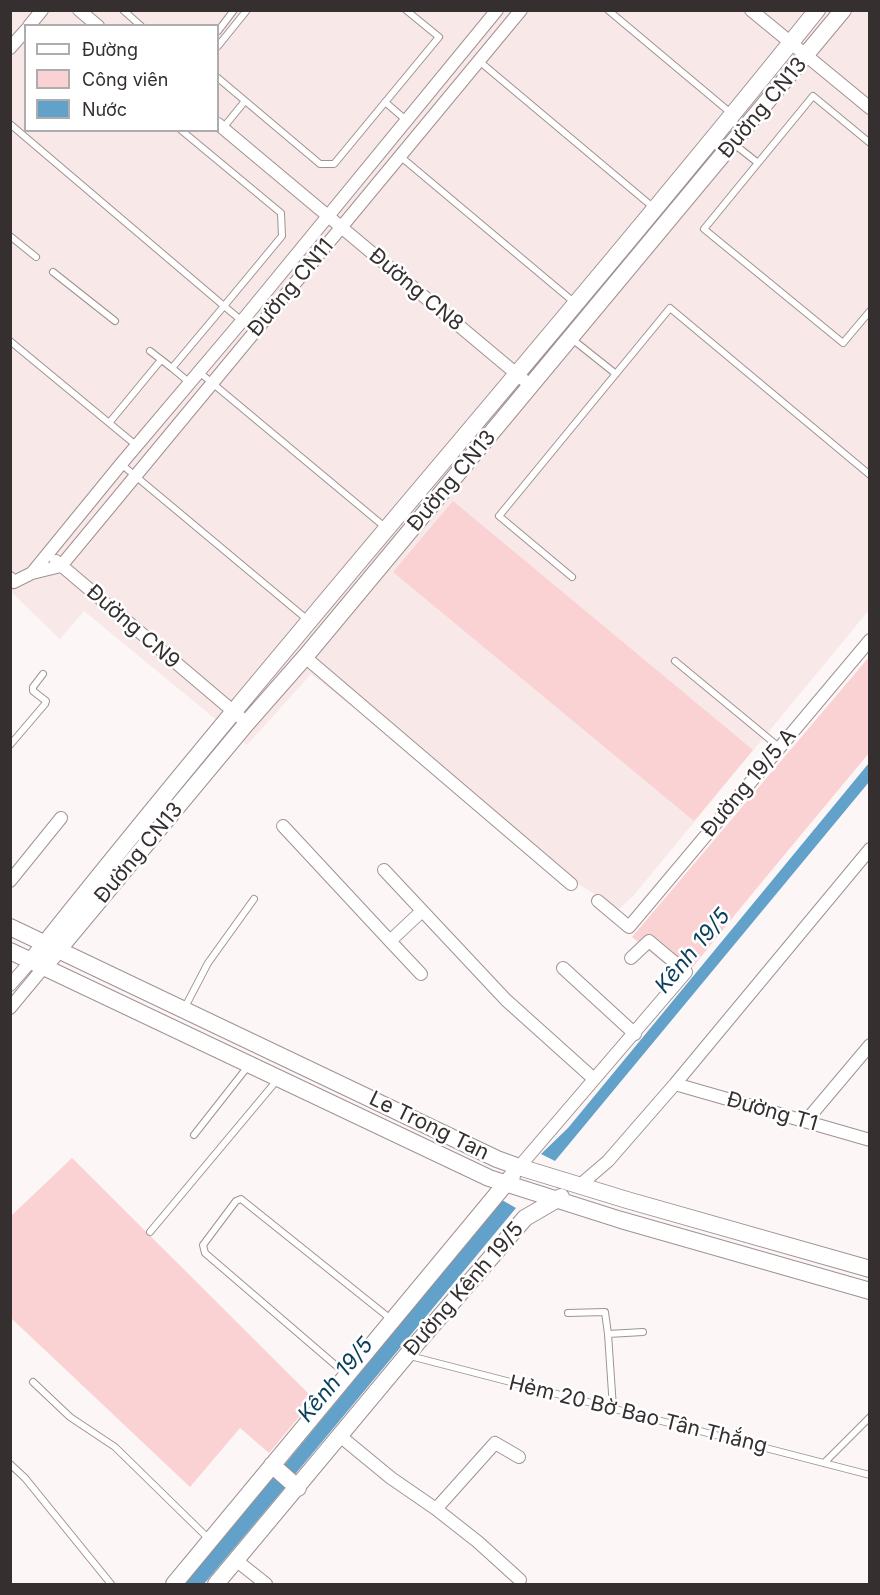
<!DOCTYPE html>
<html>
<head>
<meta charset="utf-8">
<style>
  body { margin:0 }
  #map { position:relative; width:880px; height:1595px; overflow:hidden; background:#fdf6f6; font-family:Inter,sans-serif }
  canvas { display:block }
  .frame { position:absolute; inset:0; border:12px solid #352f2f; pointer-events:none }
  .legend { position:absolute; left:24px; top:24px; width:195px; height:108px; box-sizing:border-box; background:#fff; border:2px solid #aeacac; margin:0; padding:8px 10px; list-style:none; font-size:18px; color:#352f2f }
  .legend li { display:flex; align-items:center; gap:12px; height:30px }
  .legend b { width:30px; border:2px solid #aeacac }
</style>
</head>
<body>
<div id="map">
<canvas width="880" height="1595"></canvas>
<div class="frame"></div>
<ul class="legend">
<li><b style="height:8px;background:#fff"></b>Đường</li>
<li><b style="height:16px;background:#fbd2d3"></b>Công viên</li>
<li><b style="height:16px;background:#61a1ca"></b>Nước</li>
</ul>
</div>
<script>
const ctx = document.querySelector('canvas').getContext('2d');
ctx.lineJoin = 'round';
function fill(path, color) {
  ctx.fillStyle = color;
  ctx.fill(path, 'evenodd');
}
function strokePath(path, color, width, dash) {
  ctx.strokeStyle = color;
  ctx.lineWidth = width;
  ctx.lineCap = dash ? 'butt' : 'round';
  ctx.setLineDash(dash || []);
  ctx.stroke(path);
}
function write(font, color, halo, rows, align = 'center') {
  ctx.font = font + ' Inter,sans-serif';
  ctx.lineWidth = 5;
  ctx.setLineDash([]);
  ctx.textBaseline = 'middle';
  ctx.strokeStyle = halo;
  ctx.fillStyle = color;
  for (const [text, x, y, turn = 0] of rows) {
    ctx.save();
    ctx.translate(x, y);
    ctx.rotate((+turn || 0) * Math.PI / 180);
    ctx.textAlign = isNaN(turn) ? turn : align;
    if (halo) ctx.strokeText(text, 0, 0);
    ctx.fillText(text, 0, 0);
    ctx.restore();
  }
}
const built = new Path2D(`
  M 10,11 L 869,11 L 869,610 L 634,895 L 619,909 L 580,885 L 311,674 L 247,745 L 84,611 L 60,639 L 11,592 ZM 26,26 L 218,26 L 218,130 L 26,130 Z`);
const green = new Path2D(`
  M 453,501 L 753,750 L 694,821 L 393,572 Z
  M 869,657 L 869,753 L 747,900 L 683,979 L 632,937 Z
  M 72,1158 L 314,1399 L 269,1453 L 240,1428 L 190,1487 L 11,1318 L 10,1217 Z`);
const water = new Path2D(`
  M 869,763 L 869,782 L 555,1161 L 541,1154 L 568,1128 Z
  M 502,1200 L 516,1208 L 292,1478 L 281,1469 Z
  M 275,1475 L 287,1485 L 204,1584 L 184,1584 Z`);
const lane = new Path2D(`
  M 123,10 L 141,26
  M 608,10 L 732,114
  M 218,31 L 234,10
  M 218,46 L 247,10
  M 479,61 L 654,208
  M 218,78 L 320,164 L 334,164 L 439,37 L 406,10
  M 385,102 L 406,120
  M 10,124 L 224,306 L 172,368 L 150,351
  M 223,128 L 245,101
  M 181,130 L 281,213 L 282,236 L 224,306 L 242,321
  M 734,144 L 758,163 L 704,229 L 843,343 L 870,311
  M 401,157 L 575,303
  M 758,163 L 813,96 L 870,143
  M 10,236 L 36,257
  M 53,272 L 115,321
  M 572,339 L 616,374
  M 10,341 L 137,446
  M 172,368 L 190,383
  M 199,372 L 386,528
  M 109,423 L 161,360
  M 121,464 L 309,621
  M 572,577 L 499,516 L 670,308 L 870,475
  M 675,661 L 779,747
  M 10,745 L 45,704 L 46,701 L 33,691 L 33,687 L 43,674
  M 184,1009 L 208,963 L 254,899
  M 194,1135 L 249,1065
  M 150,1232 L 278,1079
  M 568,1313 L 605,1312 L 608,1334
  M 410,1356 L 870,1475
  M 347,1375 L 205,1253 L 203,1245 L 236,1201 L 241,1199 L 392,1320
  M 33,1382 L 70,1417 L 115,1447 L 210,1540
  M 613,1408 L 608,1334 L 643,1332
  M 824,1463 L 870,1417
  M 10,1464 L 25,1478 L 111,1584`);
const street = new Path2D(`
  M 79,10 L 98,26
  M 751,10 L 870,108
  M 29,26 L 42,10
  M 10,48 L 26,30
  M 218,124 L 531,386
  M 56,561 L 247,723
  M 61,566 L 521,10
  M 32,573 L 121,464 L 242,321 L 497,10
  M 10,578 L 14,582 L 32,573 L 61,566
  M 305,657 L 571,884
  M 283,826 L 390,941
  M 384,870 L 506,1000 L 594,1079
  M 10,881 L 61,818
  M 598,901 L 629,927 L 870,640
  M 563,968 L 635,1034
  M 421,974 L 390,941 L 422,911
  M 10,985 L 31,961
  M 10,1008 L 44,967
  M 675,1084 L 870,1140
  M 806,1121 L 870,1045
  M 519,1167 L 686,972 L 649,941 L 631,958
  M 580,1185 L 608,1161 L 675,1084 L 870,849
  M 340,1436 L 391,1478 L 436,1509 L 478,1542 L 520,1580
  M 436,1509 L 495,1443 L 519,1457
  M 237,1561 L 266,1584`);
const secondary = new Path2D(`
  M 10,927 L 497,1159 L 519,1167 L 627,1200 L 870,1269
  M 10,951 L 489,1178 L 621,1220 L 870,1291
  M 31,961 C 287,638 560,331 817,10
  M 44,967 L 247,723 L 305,657 L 843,10
  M 272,1465 L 298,1488
  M 174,1584 L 512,1176
  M 216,1584 L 406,1356 L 525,1218 L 561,1197`);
const streetNames = [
  ["Đường CN13",763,108,-50],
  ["Đường CN11",291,288,-50],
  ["Đường CN8",416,290,40],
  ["Đường CN13",452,481,-50],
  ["Đường CN9",133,627,41],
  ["Đường 19/5 A",749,783,-50],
  ["Đường CN13",139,853,-50],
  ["Đường T1",772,1112,16],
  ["Le Trong Tan",429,1126,26],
  ["Đường Kênh 19/5",464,1289,-49],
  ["Hẻm 20 Bờ Bao Tân Thắng",638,1415,14]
];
const waterNames = [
  ["Kênh 19/5",693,951,-50],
  ["Kênh 19/5",336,1380,-50]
];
fill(built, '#f8e8e8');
fill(green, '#fbd2d3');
fill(water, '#61a1ca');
strokePath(lane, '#a19292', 8);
strokePath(street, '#a19292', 14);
strokePath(secondary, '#a19292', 18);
strokePath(lane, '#fff', 6);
strokePath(street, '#fff', 12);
strokePath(secondary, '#fff', 16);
write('21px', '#352f2f', '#fff', streetNames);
write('italic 22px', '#0a3f5b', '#fff', waterNames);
</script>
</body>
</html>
